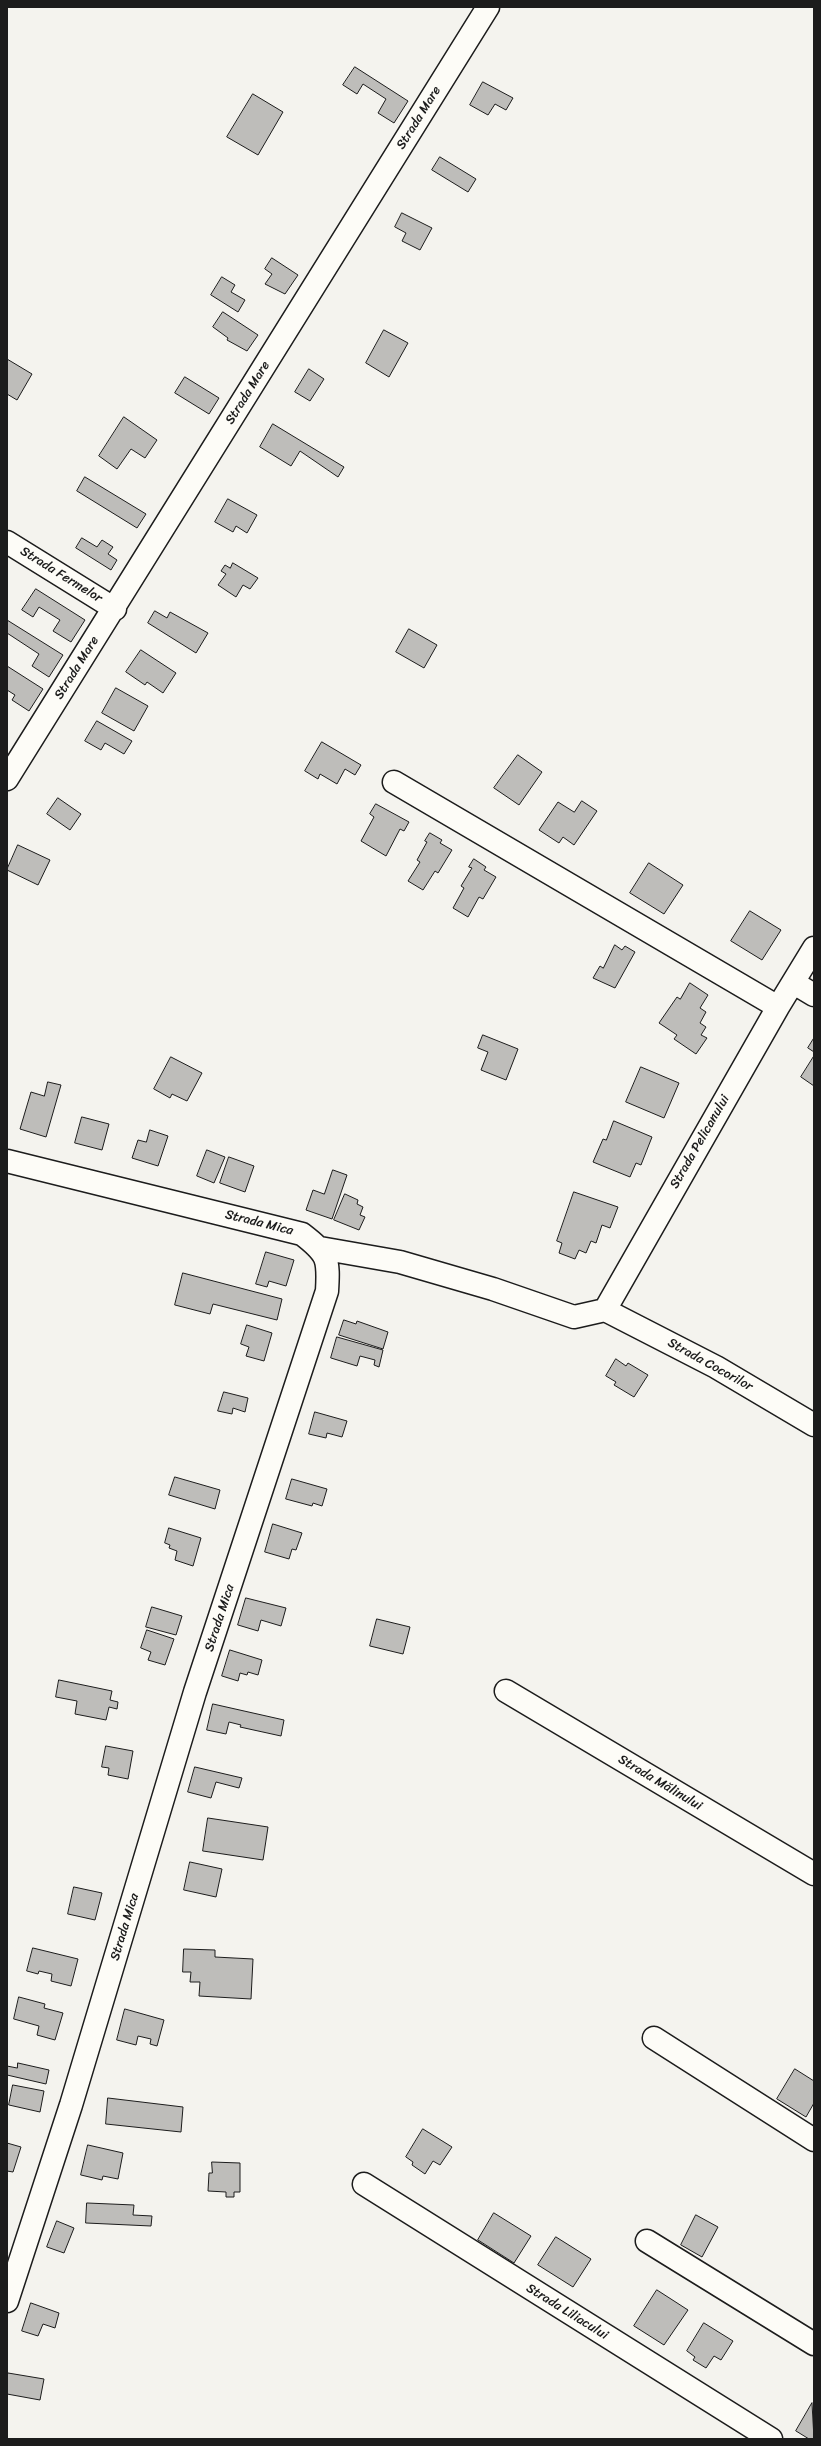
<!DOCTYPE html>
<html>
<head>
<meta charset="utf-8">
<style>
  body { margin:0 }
  #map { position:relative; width:821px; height:2446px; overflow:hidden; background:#f4f3ee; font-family:Sriracha,sans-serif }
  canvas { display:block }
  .frame { position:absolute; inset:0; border:8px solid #1c1c1c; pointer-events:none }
</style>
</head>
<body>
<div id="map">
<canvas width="821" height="2446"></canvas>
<div class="frame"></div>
</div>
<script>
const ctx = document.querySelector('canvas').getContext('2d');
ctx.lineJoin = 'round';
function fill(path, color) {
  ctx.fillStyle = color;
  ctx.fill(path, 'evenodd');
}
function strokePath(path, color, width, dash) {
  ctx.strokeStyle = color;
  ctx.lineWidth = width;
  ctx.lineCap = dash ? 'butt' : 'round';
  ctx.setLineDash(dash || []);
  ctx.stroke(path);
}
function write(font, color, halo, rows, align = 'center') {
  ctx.font = font + ' Sriracha,sans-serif';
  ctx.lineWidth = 3;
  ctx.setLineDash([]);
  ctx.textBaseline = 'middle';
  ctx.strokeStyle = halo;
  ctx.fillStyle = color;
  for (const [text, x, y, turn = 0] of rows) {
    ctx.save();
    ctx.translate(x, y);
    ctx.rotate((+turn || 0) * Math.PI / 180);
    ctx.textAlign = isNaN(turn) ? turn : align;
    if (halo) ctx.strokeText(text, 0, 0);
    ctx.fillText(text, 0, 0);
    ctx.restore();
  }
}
const building = new Path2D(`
  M 355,67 L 408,101 L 394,123 L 378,113 L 386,99 L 363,84 L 357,94 L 343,85 Z
  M 483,82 L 513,98 L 506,110 L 495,104 L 488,115 L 470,105 Z
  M 253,94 L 283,112 L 258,155 L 227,137 Z
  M 440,157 L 476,179 L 468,192 L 432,170 Z
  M 402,213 L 432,228 L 420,250 L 402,241 L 406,233 L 395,227 Z
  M 272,258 L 298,275 L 285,294 L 265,284 L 272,274 L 265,269 Z
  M 222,277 L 235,285 L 231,292 L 245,300 L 238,312 L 211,295 Z
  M 223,312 L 258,335 L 247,351 L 227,340 L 228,338 L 213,327 Z
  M 384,330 L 408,343 L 389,377 L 366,363 Z
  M 7,359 L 32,374 L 17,400 L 7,394 Z
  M 309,369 L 324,379 L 310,401 L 295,392 Z
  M 185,377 L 219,398 L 209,414 L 175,393 Z
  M 124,417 L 157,440 L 145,458 L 131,449 L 117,469 L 99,456 Z
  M 273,424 L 344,467 L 338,477 L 300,451 L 291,466 L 260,447 Z
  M 85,477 L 146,514 L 137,528 L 77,491 Z
  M 228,499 L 257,515 L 247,533 L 236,526 L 233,532 L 215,522 Z
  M 82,538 L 97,547 L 102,540 L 113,547 L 108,554 L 117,560 L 111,570 L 76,548 Z
  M 233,563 L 258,578 L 250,589 L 243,585 L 236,597 L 218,585 L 226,574 L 221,571 L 225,565 L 230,568 Z
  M 36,589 L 85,620 L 71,642 L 53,631 L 60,620 L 39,607 L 33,617 L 22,610 Z
  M 155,611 L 167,618 L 170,612 L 208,633 L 196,653 L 148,623 Z
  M 7,620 L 63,655 L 49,677 L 32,666 L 39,654 L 7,633 Z
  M 409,629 L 437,645 L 424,668 L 396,652 Z
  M 141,650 L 176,673 L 163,693 L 147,682 L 145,685 L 126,672 Z
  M 7,666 L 43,689 L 29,711 L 12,700 L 15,695 L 7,690 Z
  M 116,688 L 148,706 L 134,731 L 102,713 Z
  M 97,721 L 132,741 L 124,754 L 105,743 L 101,750 L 85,741 Z
  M 322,742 L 361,765 L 355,775 L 345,769 L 337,784 L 320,774 L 318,779 L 305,771 Z
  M 518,755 L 542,772 L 519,805 L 494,788 Z
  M 58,798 L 81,814 L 70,830 L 47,814 Z
  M 582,801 L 597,811 L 574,845 L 563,837 L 559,843 L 539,830 L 558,802 L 574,812 Z
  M 376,804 L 409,822 L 404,831 L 400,829 L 386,856 L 361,841 L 374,817 L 370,814 Z
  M 430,833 L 442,840 L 440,843 L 452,850 L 438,873 L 435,871 L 423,890 L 408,881 L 420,862 L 417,860 L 427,842 L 425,841 Z
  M 18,845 L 50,860 L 38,885 L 7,870 Z
  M 474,859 L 486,867 L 484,870 L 496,877 L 483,899 L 479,897 L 468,917 L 453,908 L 464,888 L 461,886 L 472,868 L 469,867 Z
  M 649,863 L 683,885 L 664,914 L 630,893 Z
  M 750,911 L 781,930 L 762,960 L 731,941 Z
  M 615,945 L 622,950 L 625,946 L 635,952 L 615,988 L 593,978 L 600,966 L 603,968 Z
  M 690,983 L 708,995 L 700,1008 L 706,1012 L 700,1023 L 706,1027 L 701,1035 L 707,1038 L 696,1054 L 674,1039 L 677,1035 L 659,1023 L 677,997 L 680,999 Z
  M 483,1035 L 518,1049 L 506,1080 L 481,1070 L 488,1052 L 478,1048 Z
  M 814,1038 L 814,1052 L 808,1048 Z
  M 814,1056 L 814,1086 L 801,1077 Z
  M 171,1057 L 202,1073 L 187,1101 L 172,1094 L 170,1098 L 154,1089 Z
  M 641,1067 L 679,1083 L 664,1118 L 626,1102 Z
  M 48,1082 L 61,1085 L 46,1137 L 20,1129 L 31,1092 L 44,1096 Z
  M 82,1117 L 109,1124 L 102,1150 L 75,1143 Z
  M 614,1121 L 652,1137 L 641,1165 L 636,1163 L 630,1177 L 593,1162 L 603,1139 L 606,1140 Z
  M 150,1130 L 168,1136 L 158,1166 L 132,1158 L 138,1140 L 146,1142 Z
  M 207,1150 L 225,1157 L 214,1183 L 197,1176 Z
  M 229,1157 L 254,1166 L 245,1192 L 220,1183 Z
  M 333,1170 L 347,1175 L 332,1219 L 306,1210 L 313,1190 L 324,1194 Z
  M 574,1192 L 618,1207 L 610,1228 L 602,1225 L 596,1243 L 591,1241 L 586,1253 L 579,1250 L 575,1259 L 559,1253 L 562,1243 L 557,1241 Z
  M 345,1194 L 358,1200 L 357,1204 L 363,1207 L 360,1215 L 365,1217 L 359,1230 L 334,1220 Z
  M 266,1252 L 294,1260 L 286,1286 L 269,1281 L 267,1287 L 256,1284 Z
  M 183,1273 L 282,1299 L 277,1320 L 213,1304 L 210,1314 L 175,1305 Z
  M 344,1320 L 356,1324 L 357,1321 L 388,1332 L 383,1349 L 339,1335 Z
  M 247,1325 L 272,1333 L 264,1361 L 246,1356 L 249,1347 L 241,1344 Z
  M 337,1337 L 383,1350 L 379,1367 L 374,1365 L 375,1360 L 360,1356 L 357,1366 L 331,1358 Z
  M 616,1359 L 626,1366 L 628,1363 L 648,1375 L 634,1397 L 614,1385 L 616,1382 L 606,1376 Z
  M 224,1392 L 248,1398 L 245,1412 L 233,1408 L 232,1414 L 218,1411 Z
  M 315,1412 L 347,1421 L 342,1437 L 327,1433 L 326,1438 L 309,1434 Z
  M 175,1477 L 220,1490 L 215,1509 L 169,1495 Z
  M 292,1479 L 327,1489 L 322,1506 L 313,1503 L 312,1506 L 286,1499 Z
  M 273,1524 L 302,1533 L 296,1550 L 292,1549 L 289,1559 L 265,1552 Z
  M 169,1528 L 201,1538 L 193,1566 L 175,1560 L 177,1551 L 169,1548 L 170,1545 L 165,1543 Z
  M 246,1598 L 286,1608 L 281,1626 L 261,1620 L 258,1631 L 238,1625 Z
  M 152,1607 L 182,1616 L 176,1635 L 146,1627 Z
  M 377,1619 L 410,1627 L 403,1654 L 370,1646 Z
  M 147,1630 L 174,1639 L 165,1665 L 148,1660 L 151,1652 L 141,1648 Z
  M 230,1650 L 262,1660 L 258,1675 L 248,1672 L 247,1675 L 240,1673 L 238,1681 L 222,1676 Z
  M 59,1680 L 112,1691 L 110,1700 L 118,1702 L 117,1709 L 109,1707 L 106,1720 L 75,1714 L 77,1701 L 56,1697 Z
  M 213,1704 L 284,1720 L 281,1736 L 240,1727 L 241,1725 L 229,1722 L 226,1734 L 207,1730 Z
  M 106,1746 L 133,1751 L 128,1779 L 108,1775 L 109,1768 L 102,1767 Z
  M 195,1767 L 242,1778 L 239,1788 L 216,1782 L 211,1798 L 188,1792 Z
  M 208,1818 L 268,1827 L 263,1860 L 203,1851 Z
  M 190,1862 L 222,1869 L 216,1897 L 184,1890 Z
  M 74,1887 L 102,1893 L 95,1920 L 68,1914 Z
  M 33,1948 L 78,1959 L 71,1986 L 51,1981 L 52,1974 L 39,1971 L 38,1974 L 27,1971 Z
  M 184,1949 L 215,1950 L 215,1957 L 253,1959 L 251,1999 L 199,1996 L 200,1982 L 190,1982 L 191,1972 L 183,1972 Z
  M 19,1997 L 45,2004 L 44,2008 L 63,2013 L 55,2040 L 37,2035 L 39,2026 L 14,2019 Z
  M 125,2009 L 164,2020 L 157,2046 L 150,2044 L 151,2039 L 138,2036 L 136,2045 L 117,2040 Z
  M 18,2063 L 49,2070 L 46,2084 L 7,2075 L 7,2066 L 17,2068 Z
  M 795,2069 L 814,2081 L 814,2103 L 806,2117 L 777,2099 Z
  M 13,2085 L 44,2091 L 40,2112 L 9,2105 Z
  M 108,2098 L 183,2107 L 181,2132 L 106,2124 Z
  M 423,2129 L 452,2147 L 440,2165 L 433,2161 L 425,2174 L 412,2165 L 413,2162 L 406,2157 Z
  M 7,2143 L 21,2147 L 13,2172 L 7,2171 Z
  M 88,2145 L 123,2153 L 118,2179 L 103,2176 L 102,2180 L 81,2175 Z
  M 212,2162 L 240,2163 L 240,2192 L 234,2192 L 234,2197 L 226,2197 L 226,2192 L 208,2191 L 209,2173 L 212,2173 Z
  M 87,2203 L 134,2205 L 133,2215 L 152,2216 L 151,2226 L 86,2223 Z
  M 494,2213 L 531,2236 L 514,2263 L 478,2240 Z
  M 696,2215 L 718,2227 L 702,2257 L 681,2245 Z
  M 57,2221 L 74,2228 L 64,2253 L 47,2247 Z
  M 556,2237 L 591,2259 L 573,2287 L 538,2265 Z
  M 657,2290 L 688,2310 L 664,2345 L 634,2326 Z
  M 31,2303 L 59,2313 L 55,2328 L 43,2324 L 38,2336 L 22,2331 Z
  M 704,2323 L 733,2341 L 721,2360 L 714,2356 L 706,2368 L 693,2360 L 695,2357 L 687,2351 Z
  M 8,2373 L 44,2379 L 40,2400 L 7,2394 Z
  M 812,2403 L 814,2439 L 809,2439 L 796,2431 Z`);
const minor = new Path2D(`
  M 7,542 L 115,609
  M 7,779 L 488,7
  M 394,782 L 778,1007
  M 794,983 L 814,995
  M 7,1161 L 302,1234 C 328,1254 329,1259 327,1291 L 195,1692 L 71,2105 L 7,2301
  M 320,1248 L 400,1262 L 493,1289 L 574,1317 L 605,1310 L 778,1007 L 814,948
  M 605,1310 L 716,1367 L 814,1425
  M 506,1691 L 814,1874
  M 654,2038 L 814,2140
  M 364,2184 L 771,2439
  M 647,2241 L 814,2344`);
const streetNames = [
  ["Strada Mare",419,118,-58],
  ["Strada Mare",248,393,-58],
  ["Strada Fermelor",61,575,32],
  ["Strada Mare",77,668,-58],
  ["Strada Pelicanului",700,1142,-60],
  ["Strada Mica",259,1223,14],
  ["Strada Cocorilor",710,1365,29],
  ["Strada Mica",220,1618,-72],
  ["Strada Mălinului",660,1783,31],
  ["Strada Mica",125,1927,-73],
  ["Strada Liliacului",567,2312,32]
];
fill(building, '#bebdba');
strokePath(building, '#1c1c1c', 1);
strokePath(minor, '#1c1c1c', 25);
strokePath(minor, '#fdfcf7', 22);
write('13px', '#1c1c1c', '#fdfcf7', streetNames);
</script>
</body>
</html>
